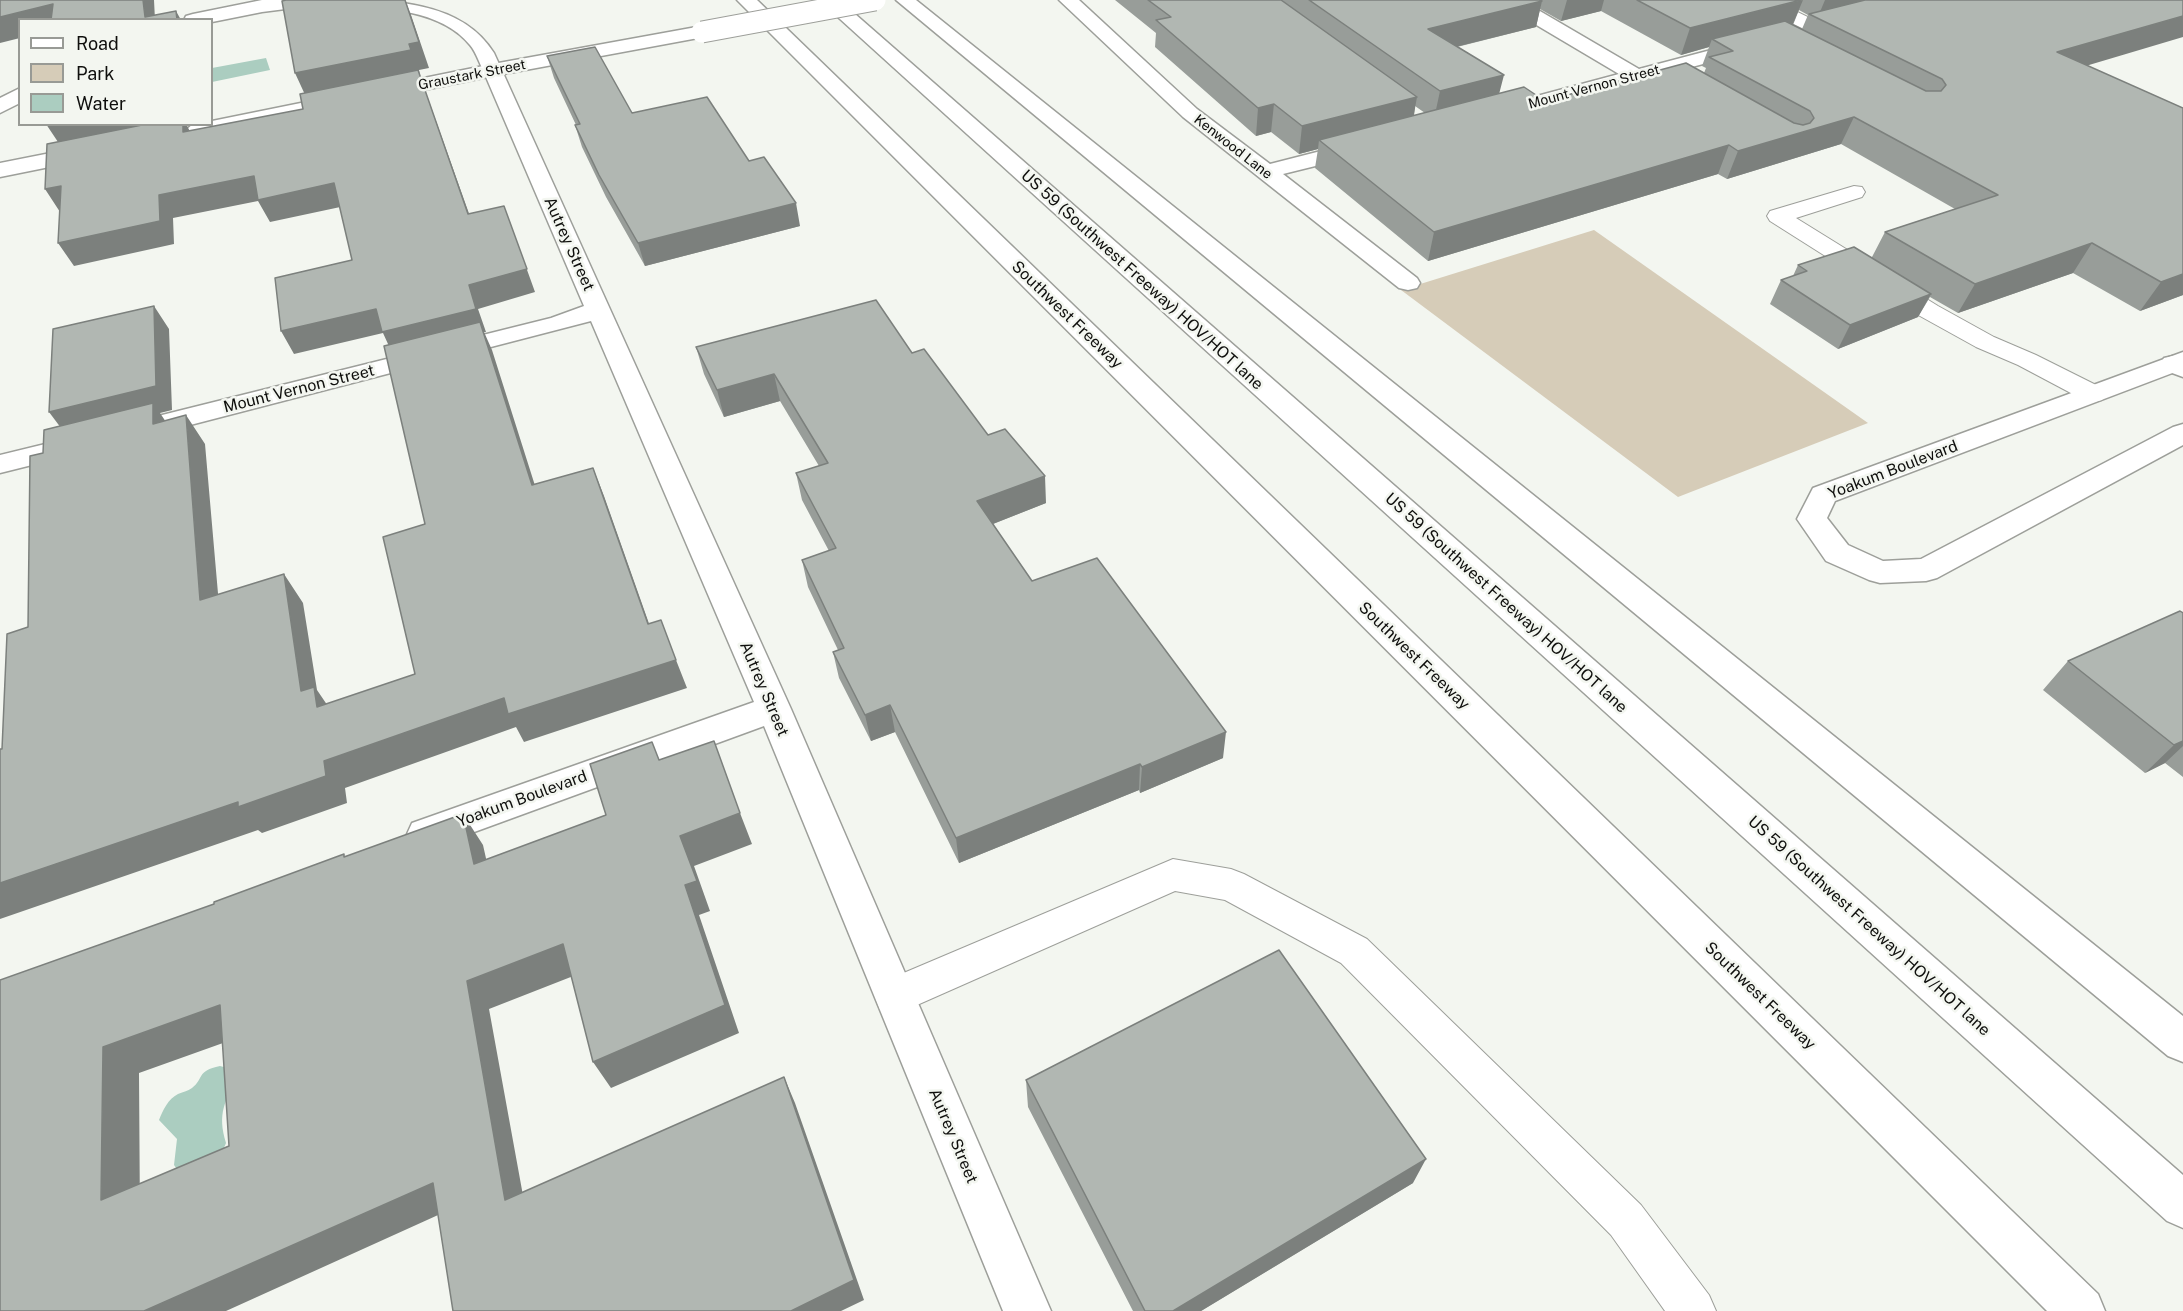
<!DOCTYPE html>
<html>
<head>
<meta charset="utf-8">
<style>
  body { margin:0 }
  #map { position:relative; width:2183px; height:1311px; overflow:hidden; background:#f3f6f0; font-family:"Public Sans",sans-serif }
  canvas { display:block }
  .legend { position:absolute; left:18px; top:18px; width:195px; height:108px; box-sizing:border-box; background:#f3f6f0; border:2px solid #989a95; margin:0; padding:8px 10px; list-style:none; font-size:18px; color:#0f0f0d }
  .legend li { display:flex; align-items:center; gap:12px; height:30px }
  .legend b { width:30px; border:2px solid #989a95 }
</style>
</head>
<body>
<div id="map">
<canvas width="2183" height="1311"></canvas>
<ul class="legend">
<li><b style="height:8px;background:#fff"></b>Road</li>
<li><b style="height:16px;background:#d6ccb8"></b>Park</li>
<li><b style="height:16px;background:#abcdc0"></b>Water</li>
</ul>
</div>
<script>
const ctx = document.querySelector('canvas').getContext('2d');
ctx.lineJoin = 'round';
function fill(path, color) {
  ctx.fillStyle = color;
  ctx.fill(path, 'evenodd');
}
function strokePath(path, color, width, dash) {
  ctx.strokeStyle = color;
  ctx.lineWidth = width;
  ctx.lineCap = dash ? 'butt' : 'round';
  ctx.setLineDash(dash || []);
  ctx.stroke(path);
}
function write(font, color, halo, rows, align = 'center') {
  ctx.font = font + ' "Public Sans",sans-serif';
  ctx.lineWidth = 5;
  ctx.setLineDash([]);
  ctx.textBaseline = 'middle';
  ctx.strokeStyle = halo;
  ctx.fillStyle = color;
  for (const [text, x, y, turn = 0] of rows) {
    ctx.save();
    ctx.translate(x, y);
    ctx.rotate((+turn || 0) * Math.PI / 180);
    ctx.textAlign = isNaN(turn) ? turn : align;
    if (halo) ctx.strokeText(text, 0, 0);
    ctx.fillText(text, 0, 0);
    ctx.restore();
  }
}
const green = new Path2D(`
  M 1594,230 L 1868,423 L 1678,497 L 1401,290 Z`);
const water = new Path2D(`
  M 266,58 L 270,70 L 212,82 L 212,68 Z
  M 220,1066 L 231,1069 L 238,1075 C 225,1102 217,1113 226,1143 L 221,1155 L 179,1172 L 174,1165 L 177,1139 L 159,1120 C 163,1110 168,1099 178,1094 C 182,1092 188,1091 192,1088 C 204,1079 196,1071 220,1066 Z`);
const lane = new Path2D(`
  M 1750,0 L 1773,0 L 1822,24 L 1825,28 L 1822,32 L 1810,32 L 1753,4 Z
  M 1854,186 L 1862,187 L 1865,192 L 1862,197 L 1796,218 L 1938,306 L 1994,337 L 2036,355 L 2102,388 L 2106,394 L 2102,400 L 2093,402 L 2084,400 L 2018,365 L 1976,347 L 1920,316 L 1770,221 L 1767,216 L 1770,211 Z
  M 1173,859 L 1231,869 L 1244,874 L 1367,939 L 1641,1205 L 1709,1295 L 1716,1311 L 1665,1311 L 1611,1235 L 1341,963 L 1225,900 L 1175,891 L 908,1009 L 894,1014 L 880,1009 L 875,996 L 880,983 Z`);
const street = new Path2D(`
  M 262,0 L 318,0 L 316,4 L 309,6 L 262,12 L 212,22 L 212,20 L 184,20 L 186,16 L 193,14 Z
  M 333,0 C 390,0 461,0 494,53 L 791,709 L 1051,1311 L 1003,1311 L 764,726 L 425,850 L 412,845 L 407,834 L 412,823 L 754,702 L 591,321 L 144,437 L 134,434 L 130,428 L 134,422 L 551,318 L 584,306 L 483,70 C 479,62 476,52 470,45 C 441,9 383,8 342,6 L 335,4 Z
  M 1059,0 L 1079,0 L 1197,109 L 1270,164 L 1360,141 L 1368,143 L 1371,148 L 1368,153 L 1283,174 L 1417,278 L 1420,283 L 1417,288 L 1408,290 L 1399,288 L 1183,117 Z
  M 1499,0 L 1521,0 L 1639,69 L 1749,40 L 1756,42 L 1759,46 L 1756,50 L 1503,117 L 1496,115 L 1493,111 L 1496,107 L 1619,74 L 1501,4 Z
  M 20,88 L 20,103 L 0,113 L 0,98 Z
  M 2183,352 L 2183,369 L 1835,501 L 1827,518 L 1848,545 L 1883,561 L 1921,559 L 2173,427 L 2183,424 L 2183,445 L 1937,578 L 1926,581 L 1880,583 L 1869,580 L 1826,561 L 1797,519 L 1813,488 Z
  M 74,437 L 84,440 L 88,446 L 84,452 L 0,473 L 0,455 Z`);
const secondary = new Path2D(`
  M 702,26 L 709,28 L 712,32 L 709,36 L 493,76 L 197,136 L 189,135 L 186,130 L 193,124 L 212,124 L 212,121 L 493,64 Z
  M 91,145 L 99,147 L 102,152 L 99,157 L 0,177 L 0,163 Z
  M 2173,356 L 2183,359 L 2183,377 L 2164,370 L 2160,364 L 2164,358 Z`);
const highway = new Path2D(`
  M 737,0 L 757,0 L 2098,1294 L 2105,1311 L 2047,1311 Z
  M 819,0 L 839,0 L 2183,1175 L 2183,1228 L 2167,1221 Z
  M 896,0 L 916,0 L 2183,1016 L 2183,1062 L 2168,1056 Z`);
const secondaryBridge = new Path2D(`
  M 702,32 L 875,0`);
const wall = new Path2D(`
  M 1115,0 L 2183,0 L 2087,66 L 2183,108 L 2183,295 L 2140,311 L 2073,273 L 1958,313 L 1930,297 L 1918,317 L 1838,349 L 1770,304 L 1781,280 L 1793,276 L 1798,265 L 1872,257 L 1885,232 L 1955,209 L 1841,144 L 1727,179 L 1718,174 L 1428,261 L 1315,168 L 1318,149 L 1299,154 L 1271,132 L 1256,136 L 1155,47 L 1156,33 ZM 1540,9 L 1561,21 L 1601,11 L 1681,55 L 1709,47 L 1702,66 L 1706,68 L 1704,73 L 1545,101 L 1499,94 L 1457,47 L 1536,27 ZM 1799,10 L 1808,15 L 1802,29 L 1793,25 ZM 1415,106 L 1425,113 L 1414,116 Z
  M 547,56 L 632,113 L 749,161 L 800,226 L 645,266 L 606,197 L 582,147 L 575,125 L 576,125 L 554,78 Z
  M 696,347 L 912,353 L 988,435 L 1046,503 L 993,524 L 1032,581 L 1223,758 L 1140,793 L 1139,790 L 959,863 L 895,732 L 871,741 L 839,678 L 833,652 L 838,650 L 808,587 L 802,560 L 829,551 L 802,500 L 796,473 L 819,466 L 780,401 L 724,417 L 704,374 Z
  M 2183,613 L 2183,777 L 2165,763 L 2145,773 L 2043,690 L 2068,661 Z
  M 1026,1080 L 1413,1183 L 1201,1311 L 1133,1311 L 1028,1107 Z`);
const shadedWall = new Path2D(`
  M 143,0 L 154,0 L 155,20 L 145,17 Z
  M 405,0 L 411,15 L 429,68 L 419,70 L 420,76 L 477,236 L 307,99 L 295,73 L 409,44 Z
  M 1567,0 L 1604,0 L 1601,11 L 1561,21 Z
  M 1803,0 L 1792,26 L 1712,39 L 1709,47 L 1681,55 L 1690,28 Z
  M 1825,0 L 1892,0 L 1817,19 Z
  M 1542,1 L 1536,27 L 1423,55 L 1428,29 Z
  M 53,4 L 62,20 L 20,20 L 20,38 L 0,43 L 0,17 Z
  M 176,11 L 181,20 L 177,20 Z
  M 2183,16 L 2183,37 L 2042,79 L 2057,52 Z
  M 1504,75 L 1497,102 L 1434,119 L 1440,91 Z
  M 1417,97 L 1412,125 L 1319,140 L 1318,149 L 1299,154 L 1302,126 Z
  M 1274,104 L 1271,132 L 1256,136 L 1258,108 Z
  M 1854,117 L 1841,144 L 1727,179 L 1738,151 Z
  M 46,124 L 180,124 L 62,148 Z
  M 183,124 L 186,124 L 194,139 L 183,132 Z
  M 1729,145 L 1718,174 L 1428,261 L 1434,232 Z
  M 254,176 L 334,183 L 345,206 L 270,222 L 258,201 L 173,218 L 174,244 L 74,266 L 58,243 L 159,195 Z
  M 61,186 L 60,212 L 45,189 Z
  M 796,203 L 800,226 L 645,266 L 638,243 Z
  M 504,206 L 535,292 L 478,309 L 486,332 L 484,332 L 492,350 L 544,514 L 393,355 L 383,333 L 294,354 L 281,331 L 469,285 Z
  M 2092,243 L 2073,273 L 1958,313 L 1975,284 Z
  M 2183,274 L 2183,295 L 2140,311 L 2161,282 Z
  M 1931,294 L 1918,317 L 1838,349 L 1850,325 Z
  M 154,306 L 169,329 L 172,410 L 160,413 L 172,431 L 67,436 L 49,412 Z
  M 774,374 L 780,401 L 724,417 L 717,390 Z
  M 186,415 L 205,444 L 221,628 L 200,600 Z
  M 593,468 L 604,496 L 659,652 L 648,624 Z
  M 1045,476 L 1046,503 L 980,529 L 977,501 Z
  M 284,574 L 303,603 L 317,690 L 334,715 L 337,735 L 301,691 Z
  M 676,660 L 687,688 L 524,742 L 516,727 L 345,788 L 347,803 L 262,833 L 258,830 L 0,919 L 0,883 L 324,761 L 504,698 Z
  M 890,705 L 895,732 L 871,741 L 865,715 Z
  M 1226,732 L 1223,758 L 1140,793 L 1142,767 Z
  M 2183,741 L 2183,746 L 2165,763 L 2145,773 L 2174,745 Z
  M 1140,764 L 1139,790 L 959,863 L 956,838 Z
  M 740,813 L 752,844 L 694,866 L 710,911 L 699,915 L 739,1033 L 611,1088 L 593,1062 L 680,836 Z
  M 463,814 L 483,845 L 494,894 L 474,864 Z
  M 563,944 L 581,973 L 489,1009 L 528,1223 L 505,1200 L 467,981 Z
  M 220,1005 L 251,1033 L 139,1073 L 140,1222 L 101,1200 L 103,1047 Z
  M 784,1077 L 795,1103 L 864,1300 L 841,1311 L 791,1311 Z
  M 1426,1159 L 1413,1183 L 1201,1311 L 1173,1311 Z
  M 433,1183 L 458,1206 L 226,1311 L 144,1311 Z`);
const building = new Path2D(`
  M 0,0 L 143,0 L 145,17 L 176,11 L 177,20 L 51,20 L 53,4 L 0,17 Z
  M 286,0 L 405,0 L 419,42 L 409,44 L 411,50 L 295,73 L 282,1 Z
  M 1148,0 L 1281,0 L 1417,97 L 1302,126 L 1274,104 L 1258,108 L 1156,20 L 1171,17 Z
  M 1309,0 L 1541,0 L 1542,1 L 1428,29 L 1504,75 L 1440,91 Z
  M 1637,0 L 1801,0 L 1690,28 Z
  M 1865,0 L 2183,0 L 2183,16 L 2057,52 L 2183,108 L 2183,274 L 2161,282 L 2092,243 L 1975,284 L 1885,232 L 1998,195 L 1854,117 L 1738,151 L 1729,145 L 1434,232 L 1319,140 L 1524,87 L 1545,101 L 1686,63 L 1794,123 L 1803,125 L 1810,123 L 1814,118 L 1810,111 L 1709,57 L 1733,51 L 1712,39 L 1785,21 L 1926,91 L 1941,91 L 1946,85 L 1942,79 L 1809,14 Z
  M 595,47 L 632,113 L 707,97 L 749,161 L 764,157 L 796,203 L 638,243 L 599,175 L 575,125 L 580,124 L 547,56 Z
  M 418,70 L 468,214 L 504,206 L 527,269 L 469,285 L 476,309 L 382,332 L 376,309 L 281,331 L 275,278 L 352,260 L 334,183 L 258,200 L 254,176 L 159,195 L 160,221 L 58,243 L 61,186 L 45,189 L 47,144 L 147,124 L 183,124 L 183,132 L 303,109 L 300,94 Z
  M 1854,247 L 1931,294 L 1850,325 L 1781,280 L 1807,271 L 1798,265 Z
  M 876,300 L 912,353 L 924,349 L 988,435 L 1005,429 L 1045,476 L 977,501 L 1032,581 L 1097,558 L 1226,732 L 1142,767 L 1140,764 L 956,838 L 890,705 L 865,715 L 833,652 L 844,648 L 802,560 L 836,548 L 796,473 L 828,463 L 774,374 L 717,390 L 696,347 Z
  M 154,306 L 156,386 L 49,412 L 53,329 Z
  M 480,322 L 532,485 L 593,468 L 648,624 L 661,620 L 676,660 L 508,714 L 504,698 L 324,761 L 326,776 L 238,807 L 238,802 L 0,883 L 0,749 L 2,749 L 7,634 L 28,627 L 30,456 L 43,453 L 44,430 L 153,403 L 153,424 L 186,415 L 200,600 L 284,574 L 301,691 L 314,687 L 317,707 L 415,674 L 383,537 L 425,524 L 384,346 Z
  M 2180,611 L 2183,613 L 2183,741 L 2174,745 L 2068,661 Z
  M 714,741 L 740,813 L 680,836 L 697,881 L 685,885 L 725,1005 L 593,1062 L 563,944 L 467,981 L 505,1200 L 784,1077 L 854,1280 L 791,1311 L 453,1311 L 433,1183 L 144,1311 L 0,1311 L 0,980 L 214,904 L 214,902 L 344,854 L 344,857 L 463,814 L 474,864 L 606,815 L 590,764 L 652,742 L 659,760 ZM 220,1005 L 229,1146 L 101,1200 L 103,1047 Z
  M 1279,950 L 1426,1159 L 1173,1311 L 1145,1311 L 1026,1080 Z`);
const farStreetnames = [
  ["Graustark Street",472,75,-11],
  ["Mount Vernon Street",1594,87,-15],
  ["Kenwood Lane",1233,147,38]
];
const streetNames = [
  ["Autrey Street",569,244,66],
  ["US 59 (Southwest Freeway) HOV/HOT lane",1142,280,42],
  ["Southwest Freeway",1067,315,44],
  ["Mount Vernon Street",299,389,-14],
  ["Yoakum Boulevard",1893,470,-21],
  ["US 59 (Southwest Freeway) HOV/HOT lane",1506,603,42],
  ["Southwest Freeway",1414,656,44],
  ["Autrey Street",764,689,67],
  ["Yoakum Boulevard",522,799,-20],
  ["US 59 (Southwest Freeway) HOV/HOT lane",1869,926,42],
  ["Southwest Freeway",1760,996,44],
  ["Autrey Street",953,1136,67]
];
fill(green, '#d6ccb8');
fill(water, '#abcdc0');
strokePath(lane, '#9d9f9a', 2);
strokePath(street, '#9d9f9a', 3);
strokePath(secondary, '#9d9f9a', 3);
strokePath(highway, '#9d9f9a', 3);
fill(lane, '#fff');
fill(street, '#fff');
fill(secondary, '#fff');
fill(highway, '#fff');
strokePath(secondaryBridge, '#9d9f9a', 23, []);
strokePath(secondaryBridge, '#fff', 21);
fill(wall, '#989d99');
fill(shadedWall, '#7c807d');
fill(building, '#b1b7b2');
strokePath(building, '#7c807d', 1.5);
write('14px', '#0f0f0d', '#f3f6f0', farStreetnames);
write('16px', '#0f0f0d', '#f3f6f0', streetNames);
</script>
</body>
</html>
